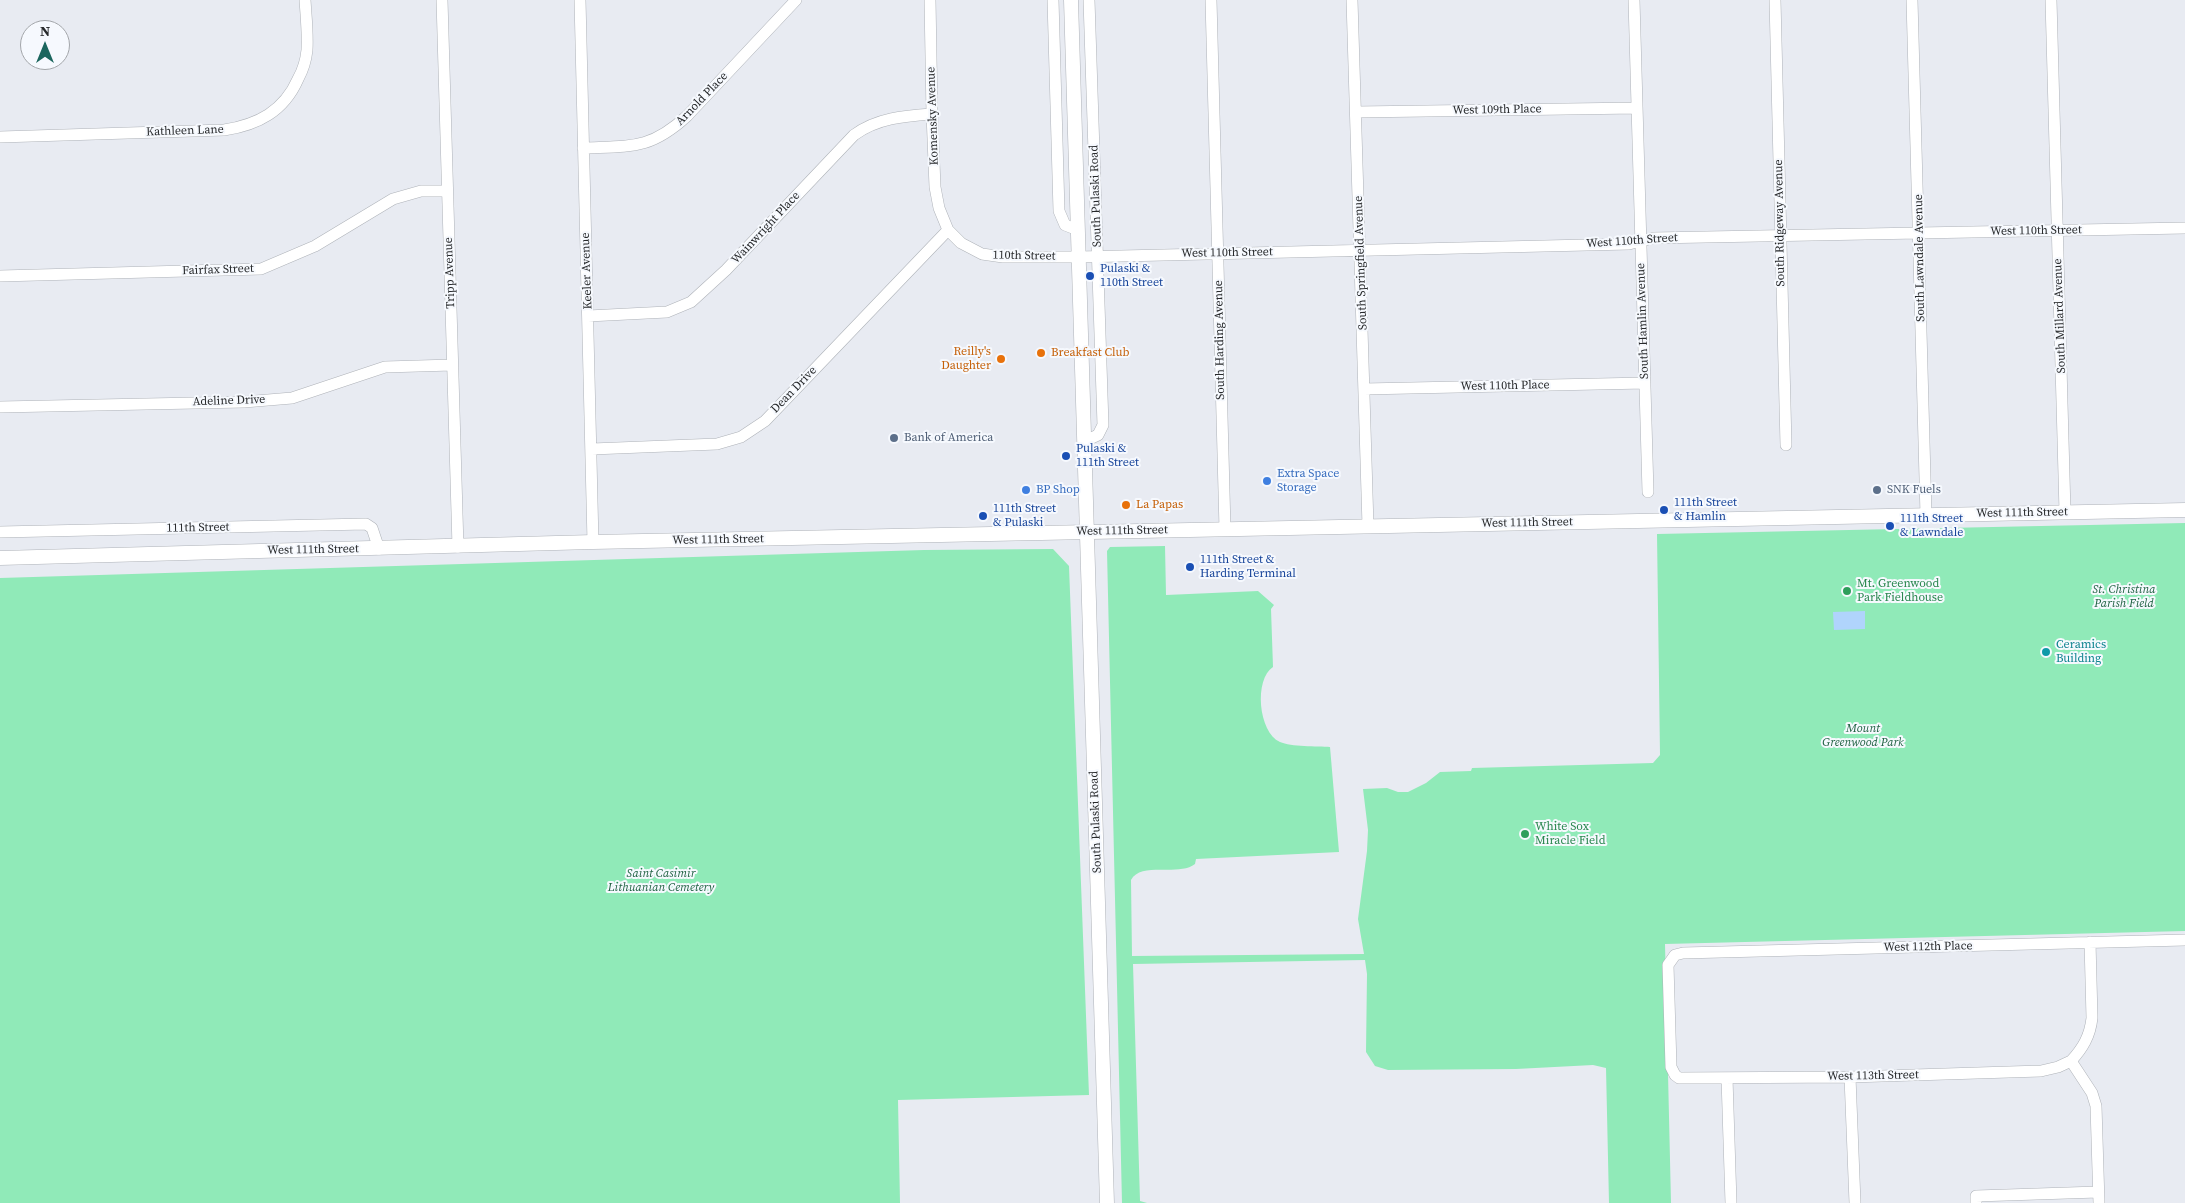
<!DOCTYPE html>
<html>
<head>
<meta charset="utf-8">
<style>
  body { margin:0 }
  #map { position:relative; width:2185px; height:1203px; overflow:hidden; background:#e8ebf2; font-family:"Source Serif 4",serif }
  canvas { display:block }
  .north { position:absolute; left:20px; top:20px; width:50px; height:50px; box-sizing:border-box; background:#f6f9fe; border:1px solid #a3a6aa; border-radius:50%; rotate:0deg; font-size:14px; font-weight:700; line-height:20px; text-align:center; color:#27292b }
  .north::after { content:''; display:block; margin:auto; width:18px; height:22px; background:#1b665e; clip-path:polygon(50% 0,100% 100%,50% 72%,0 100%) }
</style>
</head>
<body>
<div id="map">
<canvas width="2185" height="1203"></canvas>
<div class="north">N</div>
</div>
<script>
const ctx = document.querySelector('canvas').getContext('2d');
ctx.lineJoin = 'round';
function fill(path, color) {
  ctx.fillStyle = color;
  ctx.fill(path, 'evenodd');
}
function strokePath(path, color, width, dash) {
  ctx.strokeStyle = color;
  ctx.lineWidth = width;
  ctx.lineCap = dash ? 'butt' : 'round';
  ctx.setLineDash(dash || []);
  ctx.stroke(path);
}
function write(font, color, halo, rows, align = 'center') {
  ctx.font = font + ' "Source Serif 4",serif';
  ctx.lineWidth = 4;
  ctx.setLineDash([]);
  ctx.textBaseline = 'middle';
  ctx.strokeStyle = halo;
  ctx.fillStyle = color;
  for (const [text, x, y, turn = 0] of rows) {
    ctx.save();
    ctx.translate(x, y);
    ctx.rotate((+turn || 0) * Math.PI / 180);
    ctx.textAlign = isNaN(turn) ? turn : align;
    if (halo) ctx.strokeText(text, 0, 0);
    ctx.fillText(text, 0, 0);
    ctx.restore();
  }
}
const green = new Path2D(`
  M 2185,523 L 2185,931 L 1665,944 L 1671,1203 L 1609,1203 L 1606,1068 L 1593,1065 L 1516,1069 L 1388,1070 L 1375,1066 L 1366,1052 L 1367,974 L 1365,960 L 1133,964 L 1140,1201 L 1147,1203 L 1122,1203 L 1107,551 L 1110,547 L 1165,546 L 1166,595 L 1258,591 L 1274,605 L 1271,609 L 1273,667 C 1254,679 1258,732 1280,742 C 1291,747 1317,746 1330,747 L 1339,852 L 1196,859 L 1195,864 C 1178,877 1141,861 1131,880 L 1132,956 L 1364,954 L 1358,919 L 1367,851 L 1368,830 L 1363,789 L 1387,788 L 1398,792 L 1408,792 L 1426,783 L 1440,772 L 1471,771 L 1472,768 L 1653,763 L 1660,755 L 1657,534 Z
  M 1053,549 L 1069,566 L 1089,1095 L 898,1100 L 900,1203 L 0,1203 L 0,578 L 924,550 Z`);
const water = new Path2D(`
  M 1865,611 L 1865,629 L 1834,630 L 1833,612 Z`);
const minor = new Path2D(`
  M 442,0 L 458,547
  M 580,0 L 593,542
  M 930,0 L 932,114 L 935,187 L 939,208 L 948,230 L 961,243 L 982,254 L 1003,257 L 1079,257 L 1629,244 L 1653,238 L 2185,228
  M 1053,0 L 1059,211 L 1065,225 L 1078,230
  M 1211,0 L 1225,529
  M 1352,0 L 1368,526
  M 1634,0 L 1648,492
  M 1775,0 L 1786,445
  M 1912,0 L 1926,515
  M 2051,0 L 2065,512
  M 1357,112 L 1637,108
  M 0,137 L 224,130 C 258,125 284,111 298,79 C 303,70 306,60 307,50 C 308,33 306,16 305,0
  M 583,148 C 631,146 650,150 687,116 L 796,0
  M 0,276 L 261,269 L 315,246 L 393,199 L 421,191 L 447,191
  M 588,316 L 667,312 L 691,302 L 726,270 L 854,135 C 877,118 904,116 932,114
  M 1364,389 L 1645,383
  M 0,407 L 244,402 L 292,398 L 385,367 L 452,365
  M 1085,441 L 1098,435 L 1103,425 L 1089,0
  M 592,449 L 717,444 L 741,437 L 765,421 L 948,230
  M 0,532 L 366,524 L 372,528 L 379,549
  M 2090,942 L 2092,1018 C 2090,1036 2083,1048 2071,1061 L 2092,1093 L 2096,1106 L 2099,1203
  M 2071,1061 L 2058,1067 L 2041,1071 L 1850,1077 L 1679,1078 L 1675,1075 L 1671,1067 L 1668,965 L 1675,955 L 1683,953 L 2185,940
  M 1850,1077 L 1855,1203
  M 1727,1078 L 1731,1203
  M 1976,1203 L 1976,1196 L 2098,1192`);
const major = new Path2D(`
  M 1071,0 L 1107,1203
  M 0,558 L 593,542 L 2185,510`);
const markers = [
  [1090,276,5,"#1a4fb4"],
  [1041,353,5,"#e8710a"],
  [1001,359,5,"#e8710a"],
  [894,438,5,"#5c6f8a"],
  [1066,456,5,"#1a4fb4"],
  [1267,481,5,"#3f7fe0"],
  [1026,490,5,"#3f7fe0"],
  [1877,490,5,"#5c6f8a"],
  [1126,505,5,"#e8710a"],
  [1664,510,5,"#1a4fb4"],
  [983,516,5,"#1a4fb4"],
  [1890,526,5,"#1a4fb4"],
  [1190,567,5,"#1a4fb4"],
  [1847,591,5,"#2e9e5b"],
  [2046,652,5,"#0f9aa8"],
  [1525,834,5,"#2e9e5b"]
];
const streetNames = [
  ["Arnold Place",702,99,-46],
  ["West 109th Place",1497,110,-1],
  ["Komensky Avenue",933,116,-92],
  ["Kathleen Lane",185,131,-2],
  ["South Pulaski Road",1096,196,-92],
  ["South Ridgeway Avenue",1780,223,-91],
  ["Wainwright Place",766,228,-47],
  ["West 110th Street",2036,231,-1],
  ["West 110th Street",1632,241,-4],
  ["West 110th Street",1227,253,-1],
  ["110th Street",1024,256,1],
  ["South Lawndale Avenue",1920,258,-91],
  ["South Springfield Avenue",1361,263,-92],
  ["Fairfax Street",218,270,-2],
  ["Keeler Avenue",587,271,-92],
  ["Tripp Avenue",450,273,-92],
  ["South Millard Avenue",2060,316,-92],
  ["South Hamlin Avenue",1643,321,-92],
  ["South Harding Avenue",1220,340,-91],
  ["West 110th Place",1505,386,-1],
  ["Dean Drive",794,390,-46],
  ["Adeline Drive",229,401,-2],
  ["West 111th Street",2022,513,-1],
  ["West 111th Street",1527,523,-1],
  ["111th Street",198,528,-1],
  ["West 111th Street",1122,531,-1],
  ["West 111th Street",718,540,-1],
  ["West 111th Street",313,550,-1],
  ["South Pulaski Road",1096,822,-92],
  ["West 112th Place",1928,947,-1],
  ["West 113th Street",1873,1076,-1]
];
const transitNames = [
  ["Pulaski &",1100,269],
  ["110th Street",1100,283],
  ["Pulaski &",1076,449],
  ["111th Street",1076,463],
  ["111th Street",1674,503],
  ["& Hamlin",1674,517],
  ["111th Street",993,509],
  ["& Pulaski",993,523],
  ["111th Street",1900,519],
  ["& Lawndale",1900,533],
  ["111th Street &",1200,560],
  ["Harding Terminal",1200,574]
];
const foodNames = [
  ["Reilly's",991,352,"right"],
  ["Daughter",991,366,"right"],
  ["Breakfast Club",1051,353],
  ["La Papas",1136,505]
];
const serviceNames = [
  ["Bank of America",904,438],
  ["SNK Fuels",1887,490]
];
const shopNames = [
  ["Extra Space",1277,474],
  ["Storage",1277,488],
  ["BP Shop",1036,490]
];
const leisureNames = [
  ["Mt. Greenwood",1857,584],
  ["Park Fieldhouse",1857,598],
  ["White Sox",1535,827],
  ["Miracle Field",1535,841]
];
const parkNames = [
  ["St. Christina",2124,590],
  ["Parish Field",2124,604],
  ["Mount",1863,729],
  ["Greenwood Park",1863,743],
  ["Saint Casimir",661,874],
  ["Lithuanian Cemetery",661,888]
];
const cultureNames = [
  ["Ceramics",2056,645],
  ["Building",2056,659]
];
fill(green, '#90eab8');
fill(water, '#b0d4fc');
strokePath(minor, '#aeb2b8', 12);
strokePath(major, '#aeb2b8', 15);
strokePath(minor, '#fff', 11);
strokePath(major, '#fff', 14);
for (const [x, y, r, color] of markers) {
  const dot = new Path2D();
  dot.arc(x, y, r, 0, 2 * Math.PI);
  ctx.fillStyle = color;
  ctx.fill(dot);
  strokePath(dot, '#f6f9fe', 2);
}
write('12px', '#27292b', '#f6f9fe', streetNames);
write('12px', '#164399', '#f6f9fe', transitNames, 'left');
write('12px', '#c56008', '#f6f9fe', foodNames, 'left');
write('12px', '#4e5e75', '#f6f9fe', serviceNames, 'left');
write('12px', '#366cbe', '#f6f9fe', shopNames, 'left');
write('12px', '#27864d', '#f6f9fe', leisureNames, 'left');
write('italic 12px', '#1e6141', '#f6f9fe', parkNames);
write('12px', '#0d838f', '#f6f9fe', cultureNames, 'left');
</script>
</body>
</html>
